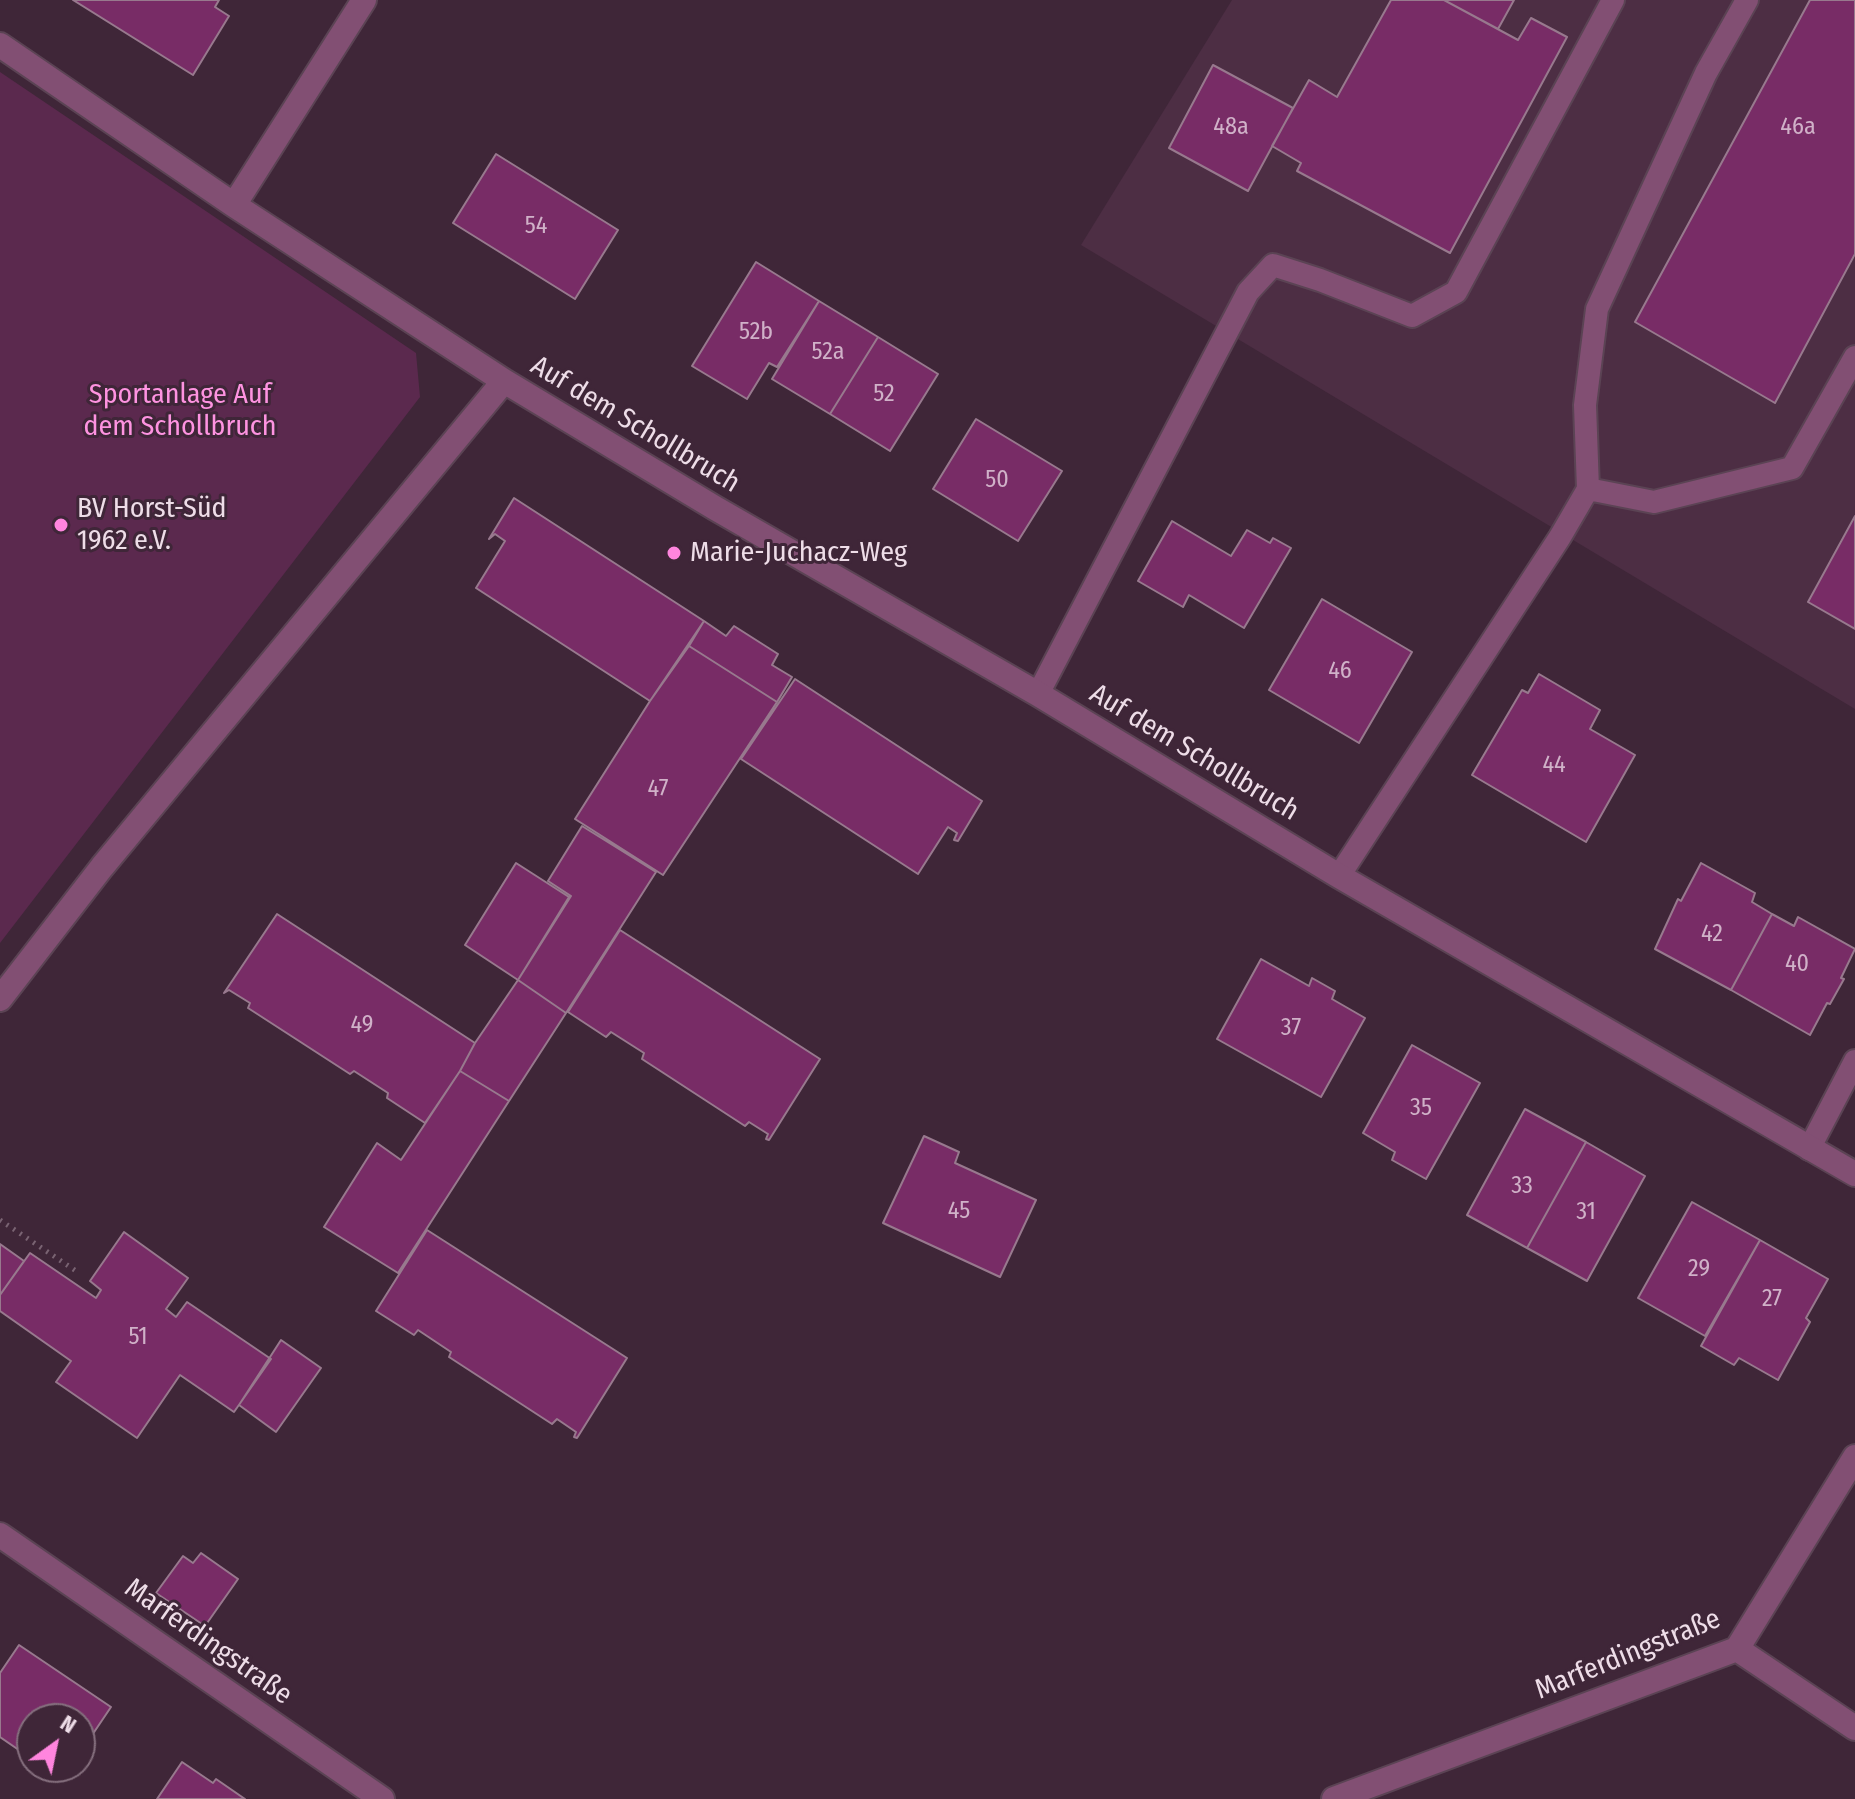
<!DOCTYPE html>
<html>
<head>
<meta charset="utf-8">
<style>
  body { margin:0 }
  #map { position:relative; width:1855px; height:1799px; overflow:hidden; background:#3f2638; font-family:"Fira Sans Condensed",sans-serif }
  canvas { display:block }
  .north { position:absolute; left:16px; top:1703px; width:80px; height:80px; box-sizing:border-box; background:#3f2638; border:2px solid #856f7e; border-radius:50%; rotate:33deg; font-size:22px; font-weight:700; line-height:32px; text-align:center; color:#eedde8 }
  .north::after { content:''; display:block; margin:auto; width:28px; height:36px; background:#ff85de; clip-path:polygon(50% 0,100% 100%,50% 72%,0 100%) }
</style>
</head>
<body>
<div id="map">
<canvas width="1855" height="1799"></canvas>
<div class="north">N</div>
</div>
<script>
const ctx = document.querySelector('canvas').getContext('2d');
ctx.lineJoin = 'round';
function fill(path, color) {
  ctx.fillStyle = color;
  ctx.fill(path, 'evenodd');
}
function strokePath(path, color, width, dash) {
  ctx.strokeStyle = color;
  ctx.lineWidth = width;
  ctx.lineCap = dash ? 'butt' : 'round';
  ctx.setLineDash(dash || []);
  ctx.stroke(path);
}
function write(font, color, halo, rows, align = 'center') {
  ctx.font = font + ' "Fira Sans Condensed",sans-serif';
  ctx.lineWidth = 6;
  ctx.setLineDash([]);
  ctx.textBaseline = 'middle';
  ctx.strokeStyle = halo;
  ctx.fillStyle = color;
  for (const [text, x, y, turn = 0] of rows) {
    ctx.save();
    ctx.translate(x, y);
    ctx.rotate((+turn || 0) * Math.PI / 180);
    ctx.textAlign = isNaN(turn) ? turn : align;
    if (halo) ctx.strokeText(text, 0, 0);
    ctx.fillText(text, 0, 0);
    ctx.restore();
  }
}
const built = new Path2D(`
  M 1232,0 L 1855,0 L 1855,709 L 1081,245 Z`);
const green = new Path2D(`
  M 0,72 L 416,353 L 420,397 L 0,943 Z`);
const building = new Path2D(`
  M 73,0 L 219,0 L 215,7 L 229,16 L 193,75 Z
  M 1391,0 L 1444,0 L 1518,40 L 1531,18 L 1567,37 L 1450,253 L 1297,171 L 1301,163 L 1272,146 L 1309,80 L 1337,97 Z
  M 1444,0 L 1514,0 L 1498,29 Z
  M 1810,0 L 1855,0 L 1855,254 L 1775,403 L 1635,322 Z
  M 1213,65 L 1293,108 L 1248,191 L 1169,148 Z
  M 496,154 L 618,230 L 575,299 L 453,223 Z
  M 756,262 L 819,301 L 777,367 L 769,363 L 747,399 L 692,366 Z
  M 819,301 L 878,337 L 830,414 L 772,379 Z
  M 878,337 L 938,374 L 890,451 L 830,414 Z
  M 976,419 L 1062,471 L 1018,541 L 933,489 Z
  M 514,498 L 704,621 L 650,701 L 476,588 L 505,541 L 495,534 L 489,539 Z
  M 1855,516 L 1855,629 L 1808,602 Z
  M 1172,521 L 1231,556 L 1247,530 L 1270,543 L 1273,538 L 1291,548 L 1244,628 L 1189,595 L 1183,607 L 1138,581 Z
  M 1322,599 L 1412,652 L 1359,743 L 1269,690 Z
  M 704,621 L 726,636 L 734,626 L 778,654 L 772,665 L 792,677 L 777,702 L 689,646 Z
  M 689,646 L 777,702 L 663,875 L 575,819 L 650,701 Z
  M 1539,674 L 1600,710 L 1590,729 L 1635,755 L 1586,842 L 1472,775 L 1522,690 L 1528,693 Z
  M 795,679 L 982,801 L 958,841 L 954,840 L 957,833 L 948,827 L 918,874 L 741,759 Z
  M 582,826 L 656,872 L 566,1013 L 518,980 L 571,896 L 548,881 Z
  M 516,863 L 569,897 L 518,980 L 465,945 Z
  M 1701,863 L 1755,893 L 1752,902 L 1772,914 L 1731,990 L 1655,949 L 1678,899 L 1681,901 Z
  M 277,914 L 475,1043 L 460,1071 L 425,1123 L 387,1098 L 388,1093 L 354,1071 L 350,1074 L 248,1008 L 250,1003 L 229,990 L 224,993 Z
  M 1772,914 L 1794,926 L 1798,917 L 1855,949 L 1841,978 L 1844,979 L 1830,1004 L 1827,1003 L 1810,1035 L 1731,990 Z
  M 620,930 L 820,1059 L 769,1140 L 766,1139 L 768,1134 L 749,1122 L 745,1126 L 642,1059 L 644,1053 L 611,1032 L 606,1037 L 568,1012 Z
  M 1261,959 L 1309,986 L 1312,978 L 1335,991 L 1332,999 L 1365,1018 L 1321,1097 L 1217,1039 Z
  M 518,980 L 566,1013 L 509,1101 L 460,1071 L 475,1043 Z
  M 1412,1045 L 1480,1083 L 1426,1179 L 1392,1160 L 1395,1152 L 1363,1133 Z
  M 460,1071 L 509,1101 L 398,1273 L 324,1227 L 377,1143 L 401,1160 Z
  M 1525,1109 L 1586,1142 L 1527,1248 L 1467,1215 Z
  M 924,1136 L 959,1152 L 955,1163 L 1036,1200 L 1000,1277 L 883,1223 Z
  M 1586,1142 L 1645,1176 L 1587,1281 L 1527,1248 Z
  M 1692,1202 L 1760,1240 L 1705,1336 L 1638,1298 Z
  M 427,1230 L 627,1358 L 577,1438 L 574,1437 L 576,1432 L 557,1419 L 552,1424 L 449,1357 L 451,1352 L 418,1330 L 414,1335 L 376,1311 Z
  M 124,1232 L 188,1278 L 166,1309 L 176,1317 L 187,1302 L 271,1359 L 234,1412 L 180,1375 L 137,1438 L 56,1382 L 71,1361 L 0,1311 L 0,1295 L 30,1253 L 96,1298 L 101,1290 L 90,1281 Z
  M 1760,1240 L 1828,1279 L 1806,1318 L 1810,1322 L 1778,1380 L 1739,1358 L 1734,1365 L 1701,1346 Z
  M 0,1244 L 24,1261 L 0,1295 Z
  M 281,1340 L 321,1368 L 276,1432 L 239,1405 Z
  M 201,1553 L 238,1579 L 205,1626 L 156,1593 L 183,1556 L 193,1563 Z
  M 19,1645 L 111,1707 L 80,1753 L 80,1719 L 32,1719 L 32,1759 L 0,1737 L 0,1673 Z
  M 182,1762 L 213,1783 L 216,1779 L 245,1799 L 157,1799 Z
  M 44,1767 L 70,1767 L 62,1779 Z`);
const path = new Path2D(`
  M 0,1220 L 79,1273`);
const lane = new Path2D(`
  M 1588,489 L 1654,502 L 1792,468 L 1855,357
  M 1038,694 L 1248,292 L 1273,265 L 1320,280 L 1412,316 L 1456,292 L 1613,0
  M 1339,876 L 1560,537 L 1588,489 L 1585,405 L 1597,309 L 1706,73 L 1747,0
  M 1809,1149 L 1855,1061`);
const street = new Path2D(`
  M 0,45 L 234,205 L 504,381 L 715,508 L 1038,694 L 1339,876 L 1855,1174
  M 234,205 L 364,0
  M 0,999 L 102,867 L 504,381
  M 0,1535 L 382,1799
  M 1737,1649 L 1855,1728
  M 1334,1799 L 1737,1649 L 1855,1457`);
const markers = [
  [61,525,8,"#ff85de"],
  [674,553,8,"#ff85de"]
];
const numberNames = [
  ["48a",1231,127],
  ["46a",1798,127],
  ["54",536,226],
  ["52b",756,332],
  ["52a",828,352],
  ["52",884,394],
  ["50",997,480],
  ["46",1340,671],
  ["44",1554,765],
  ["47",658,789],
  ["42",1712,934],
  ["40",1797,964],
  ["49",362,1025],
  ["37",1291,1028],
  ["35",1421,1108],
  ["33",1522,1186],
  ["45",959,1211],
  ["31",1586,1212],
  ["29",1699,1269],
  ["27",1772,1299],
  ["51",138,1337]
];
const parkNames = [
  ["Sportanlage Auf",180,395],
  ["dem Schollbruch",180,427]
];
const streetNames = [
  ["Auf dem Schollbruch",635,425,31],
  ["Auf dem Schollbruch",1194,753,31],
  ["Marferdingstraße",208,1642,35],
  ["Marferdingstraße",1628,1655,-22]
];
const poiNames = [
  ["BV Horst-Süd",77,509],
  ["1962 e.V.",77,541],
  ["Marie-Juchacz-Weg",690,553]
];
fill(built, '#4d2e44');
fill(green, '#5b294e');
fill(building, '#782c66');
strokePath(building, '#98798e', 2);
strokePath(lane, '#5b4354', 26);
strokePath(street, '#5b4354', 28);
strokePath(path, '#796372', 5, [2, 6]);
strokePath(lane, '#824f73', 22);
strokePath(street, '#824f73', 24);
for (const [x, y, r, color] of markers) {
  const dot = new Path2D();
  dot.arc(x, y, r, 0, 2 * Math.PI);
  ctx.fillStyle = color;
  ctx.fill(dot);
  strokePath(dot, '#3f2638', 3);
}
write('24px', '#d0b1c8', null, numberNames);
write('28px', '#fe93e1', '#3f2638', parkNames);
write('28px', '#eedde8', '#3f2638', streetNames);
write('28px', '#eedde8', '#3f2638', poiNames, 'left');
</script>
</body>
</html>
